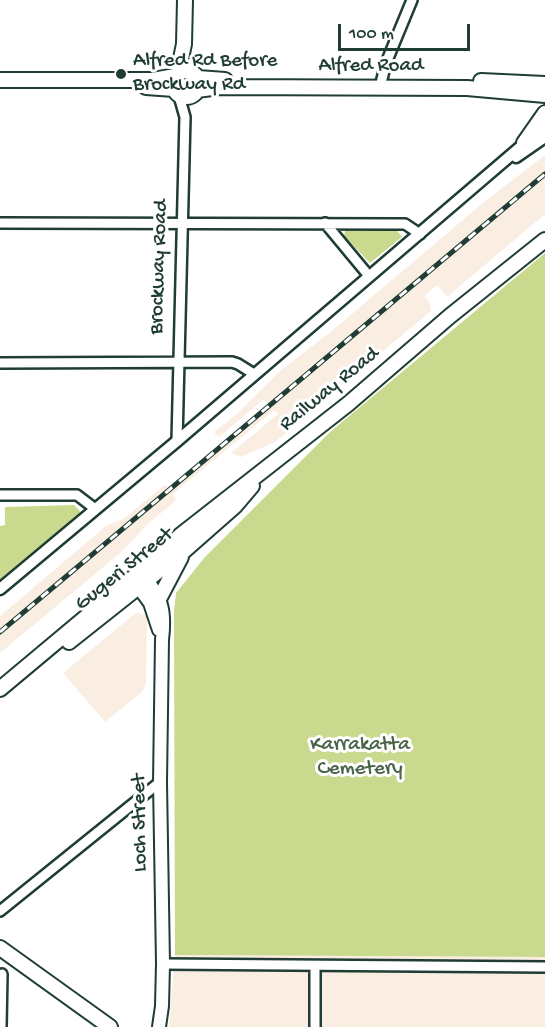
<!DOCTYPE html>
<html>
<head>
<meta charset="utf-8">
<style>
  body { margin:0 }
  #map { position:relative; width:545px; height:1027px; overflow:hidden; background:#fff; font-family:"Gochi Hand",sans-serif }
  canvas { display:block }
  .scale { position:absolute; left:338px; top:24px; width:132px; height:27px; box-sizing:border-box; border:3px solid #1f3d34; border-top:0; padding-left:8px; font-size:18px; line-height:21px; white-space:nowrap; color:#1f3d34; -webkit-text-stroke:4px #fff; paint-order:stroke }
</style>
</head>
<body>
<div id="map">
<canvas width="545" height="1027"></canvas>
<div class="scale">100 m</div>
</div>
<script>
const ctx = document.querySelector('canvas').getContext('2d');
ctx.lineJoin = 'round';
function fill(path, color) {
  ctx.fillStyle = color;
  ctx.fill(path, 'evenodd');
}
function strokePath(path, color, width, dash) {
  ctx.strokeStyle = color;
  ctx.lineWidth = width;
  ctx.lineCap = dash ? 'butt' : 'round';
  ctx.setLineDash(dash || []);
  ctx.stroke(path);
}
function write(font, color, halo, rows, align = 'center') {
  ctx.font = font + ' "Gochi Hand",sans-serif';
  ctx.lineWidth = 6;
  ctx.setLineDash([]);
  ctx.textBaseline = 'middle';
  ctx.strokeStyle = halo;
  ctx.fillStyle = color;
  for (const [text, x, y, turn = 0] of rows) {
    ctx.save();
    ctx.translate(x, y);
    ctx.rotate((+turn || 0) * Math.PI / 180);
    ctx.textAlign = isNaN(turn) ? turn : align;
    if (halo) ctx.strokeText(text, 0, 0);
    ctx.fillText(text, 0, 0);
    ctx.restore();
  }
}
const built = new Path2D(`
  M 545,155 L 545,214 L 447,297 L 437,285 L 424,296 L 429,301 L 431,311 L 275,442 L 241,457 L 231,453 L 278,414 L 274,410 L 173,494 L 176,499 L 172,504 L 150,522 L 119,554 L 0,653 L 0,616 L 106,526 L 123,519 L 165,485 L 168,488 L 269,404 L 264,399 L 219,437 L 214,432 L 237,414 L 280,371 L 333,330 L 484,202 Z
  M 137,612 L 147,616 L 146,684 L 142,692 L 105,722 L 63,673 Z
  M 175,955 L 545,957 L 545,1027 L 169,1027 Z`);
const green = new Path2D(`
  M 346,227 L 395,228 L 402,237 L 370,263 L 344,236 Z
  M 545,253 L 545,957 L 175,955 L 174,611 L 176,593 L 205,557 L 330,432 Z
  M 74,505 L 82,513 L 0,583 L 0,526 L 5,525 L 5,507 Z`);
const minor = new Path2D(`
  M 380,87 L 386,63 L 412,0
  M 0,223 L 400,224 L 405,224 L 420,234
  M 325,223 L 369,276
  M 0,363 L 232,362 L 238,364 L 254,374
  M 177,441 L 185,117 L 179,96
  M 0,495 L 77,495 L 94,508
  M 0,911 L 160,782
  M 163,964 L 545,967
  M 1,1027 L 2,974
  M 315,1027 L 315,966`);
const tertiary = new Path2D(`
  M 516,157 L 545,137
  M 0,589 L 177,441 L 545,126`);
const secondary = new Path2D(`
  M 142,572 C 161,599 166,607 162,640 L 160,782 L 163,964 L 162,1006 L 159,1027
  M 133,580 L 150,603 L 159,630`);
const primary = new Path2D(`
  M173 84a13 13 0 1 1 26 0a13 13 0 1 1-26 0Z
  M 178,73 L 184,44 L 185,0
  M 198,78 L 225,80
  M 0,80 L 153,80 L 175,76
  M 481,81 L 545,84
  M 146,87 L 174,89
  M 197,90 L 219,87 L 467,88 L 545,95
  M 524,143 L 545,113
  M 159,599 L 181,557
  M 69,642 L 185,550 L 235,506 L 252,486
  M 0,689 L 141,571 L 182,534 L 348,404 L 450,316 L 545,240
  M 0,948 L 110,1027`);
const rail = new Path2D(`
  M 0,632 L 545,174`);
const markers = [
  [121,74,6,"#1f3d34"]
];
const poiNames = [
  ["Alfred Rd Before",133,62],
  ["Brockway Rd",133,86]
];
const streetNames = [
  ["Alfred Road",371,67],
  ["Brockway Road",160,267,-88],
  ["Railway Road",330,390,-39],
  ["Gugeri Street",125,570,-39],
  ["Loch Street",141,823,-91]
];
const parkNames = [
  ["Karrakatta",360,746],
  ["Cemetery",360,770]
];
fill(built, '#faede2');
fill(green, '#c9da8f');
strokePath(minor, '#1f3d34', 14);
strokePath(tertiary, '#1f3d34', 15);
strokePath(secondary, '#1f3d34', 16);
strokePath(primary, '#1f3d34', 18);
strokePath(minor, '#fff', 9);
strokePath(tertiary, '#fff', 10);
strokePath(secondary, '#fff', 12);
strokePath(primary, '#fff', 14);
strokePath(rail, '#1f3d34', 5);
strokePath(rail, '#fff', 3, [9]);
for (const [x, y, r, color] of markers) {
  const dot = new Path2D();
  dot.arc(x, y, r, 0, 2 * Math.PI);
  ctx.fillStyle = color;
  ctx.fill(dot);
  strokePath(dot, '#fff', 2);
}
write('21px', '#1f3d34', '#fff', poiNames, 'left');
write('21px', '#1f3d34', '#fff', streetNames);
write('21px', '#4a644b', '#fff', parkNames);
</script>
</body>
</html>
